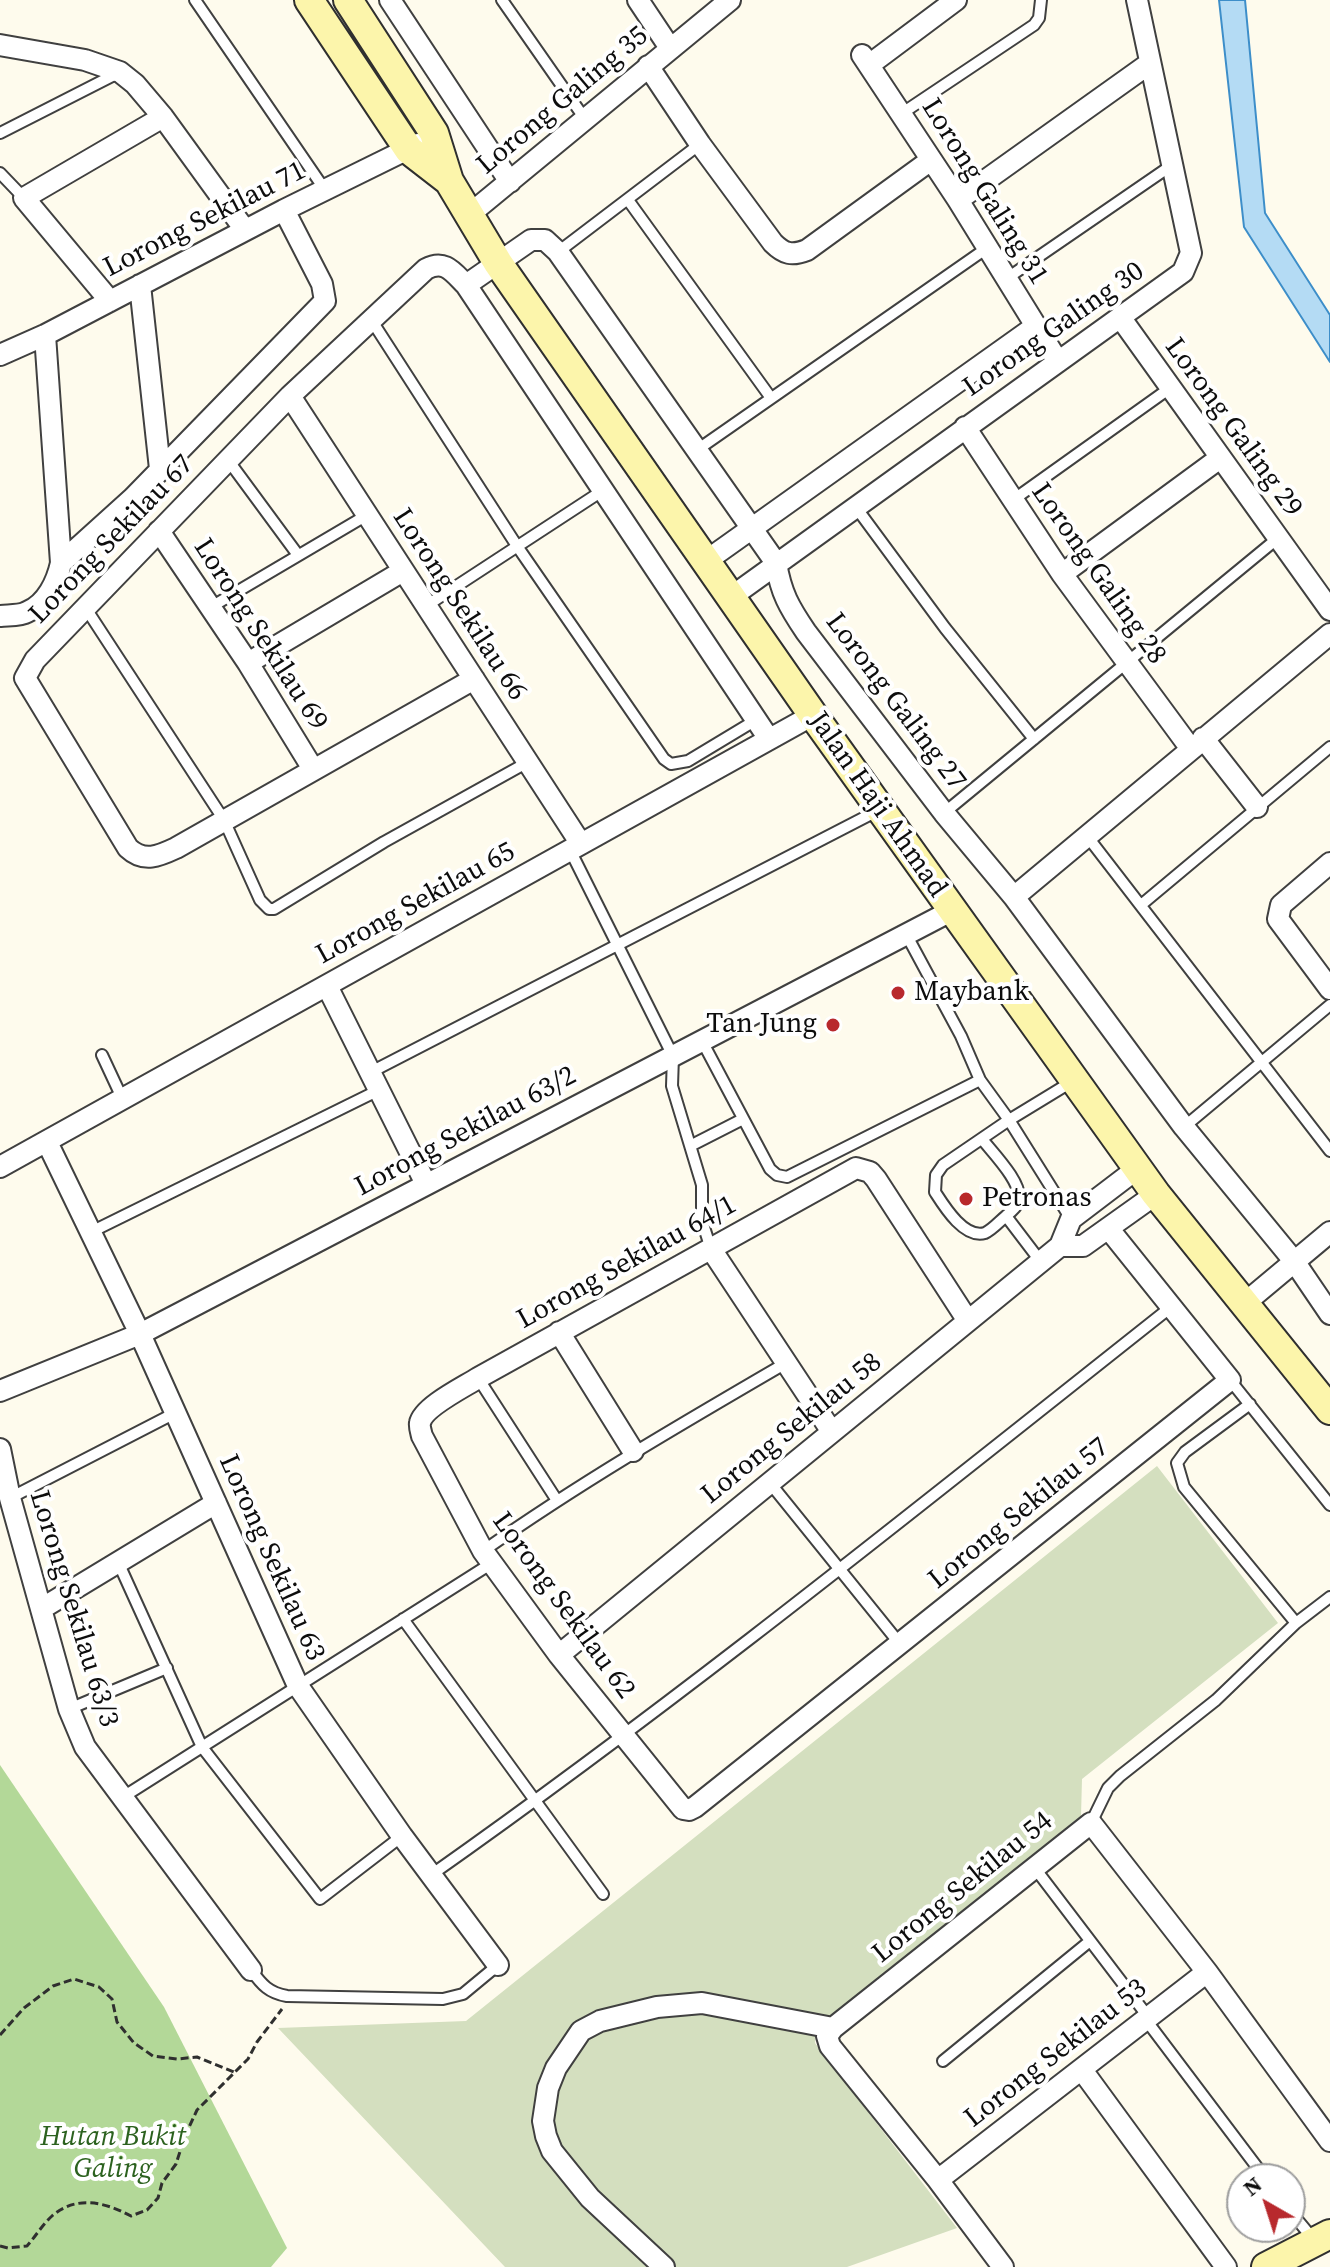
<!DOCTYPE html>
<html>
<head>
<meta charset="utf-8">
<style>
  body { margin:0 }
  #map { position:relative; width:1330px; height:2267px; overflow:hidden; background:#fefbed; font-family:"Source Serif 4",serif }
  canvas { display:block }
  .north { position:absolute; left:1226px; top:2163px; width:80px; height:80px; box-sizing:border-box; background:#fff; border:2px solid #9e9e9e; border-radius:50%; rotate:321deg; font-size:22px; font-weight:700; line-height:32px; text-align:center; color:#0d0d0d }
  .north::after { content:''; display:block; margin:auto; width:28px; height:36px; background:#b8292d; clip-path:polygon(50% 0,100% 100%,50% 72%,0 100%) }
</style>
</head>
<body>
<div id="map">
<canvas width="1330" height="2267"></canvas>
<div class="north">N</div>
</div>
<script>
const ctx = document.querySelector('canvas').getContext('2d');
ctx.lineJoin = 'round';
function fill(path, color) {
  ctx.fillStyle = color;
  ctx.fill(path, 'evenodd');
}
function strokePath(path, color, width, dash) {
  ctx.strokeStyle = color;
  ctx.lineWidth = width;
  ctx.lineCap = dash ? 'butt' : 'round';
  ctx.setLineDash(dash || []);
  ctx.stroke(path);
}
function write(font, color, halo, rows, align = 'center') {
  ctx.font = font + ' "Source Serif 4",serif';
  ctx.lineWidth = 8;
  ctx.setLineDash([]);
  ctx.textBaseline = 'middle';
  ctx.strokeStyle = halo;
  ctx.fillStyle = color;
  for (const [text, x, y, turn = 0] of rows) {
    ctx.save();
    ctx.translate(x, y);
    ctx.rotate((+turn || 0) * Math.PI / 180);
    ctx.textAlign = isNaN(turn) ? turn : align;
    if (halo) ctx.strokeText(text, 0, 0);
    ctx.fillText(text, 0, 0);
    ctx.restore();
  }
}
const forest = new Path2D(`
  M 0,1765 L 164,2007 L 287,2248 L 271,2267 L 0,2267 Z`);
const cemetery = new Path2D(`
  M 1157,1466 L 1278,1623 L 1082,1779 L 1081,1816 L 816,2031 L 815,2043 L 957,2228 L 847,2267 L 505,2267 L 278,2028 L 466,2021 Z`);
const water = new Path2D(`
  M 1219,0 L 1245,0 L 1265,213 L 1330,315 L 1330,362 L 1244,227 Z`);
const path = new Path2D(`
  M 0,2035 L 24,2008 L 53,1986 L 74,1979 L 99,1987 L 112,1999 L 117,2022 L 134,2043 L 153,2056 L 177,2059 L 197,2057 L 234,2072
  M 0,2246 L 8,2248 L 27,2246 C 35,2237 43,2224 52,2216 C 76,2195 105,2202 131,2216 L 147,2210 L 158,2198 L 162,2183 L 176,2164 L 185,2136 L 197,2110 L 248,2059 L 257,2042 L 282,2009`);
const lane = new Path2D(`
  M 195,0 L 325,190
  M 502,0 L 585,119
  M 901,114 L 1034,25 L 1039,18 L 1041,0
  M 0,133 L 118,73
  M 0,173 L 24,198
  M 628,200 L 771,398
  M 558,252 L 700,144
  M 1006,279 L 1172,165
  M 372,321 L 517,546 L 664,759 L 671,764 L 688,761 L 756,720
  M 697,450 L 987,248
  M 228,460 L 298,555
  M 1013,500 L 1170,388
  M 855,506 L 945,628 L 1034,739
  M 426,606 L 602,491
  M 85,607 L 224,820 L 260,900 L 269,909 L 274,909 L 384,842 L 528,762
  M 211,607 L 367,515
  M 944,813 L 1278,538
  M 1087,836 L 1330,1151
  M 570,850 L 673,1056 L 672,1086 L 702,1185 L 702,1221 L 711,1249
  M 1141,905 L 1330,747
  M 702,1041 L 770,1169 L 777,1175 L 787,1177 L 980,1080 L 961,1036 L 906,934
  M 102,1055 L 123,1100
  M 371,1072 L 877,811
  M 980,1080 L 1009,1120 L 943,1165 L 936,1175 L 935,1192 C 944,1206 964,1239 985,1233 C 992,1230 1000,1221 1006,1216 L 1041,1262
  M 1184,1127 L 1330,1005
  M 982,1139 C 992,1152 1023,1183 1019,1201 C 1017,1207 1011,1212 1006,1216
  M 692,1145 L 743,1119
  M 1071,1219 L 1009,1120 L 1073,1081
  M 91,1232 L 379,1090
  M 478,1378 L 556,1499
  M 1230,1380 L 1330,1505
  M 1250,1404 L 1185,1452 L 1177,1463 L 1184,1487 L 1296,1623 L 1330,1597
  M 770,1483 L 900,1644
  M 10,1498 L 175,1413
  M 483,1551 C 581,1482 683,1423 786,1363
  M 118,1562 L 202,1747 L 320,1899 L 402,1836
  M 403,1619 L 603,1894
  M 69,1709 L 167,1668
  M 123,1797 L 492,1563
  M 1091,1823 L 1108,1788 L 1120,1776 L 1216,1700 L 1296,1623
  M 1034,1867 L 1149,2018
  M 431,1875 C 685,1696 927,1500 1171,1307
  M 251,1970 C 262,1985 269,1993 287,1996 L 443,1999 L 463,1994 L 498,1965
  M 1146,2020 L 1266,2179
  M 943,2061 L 1090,1941
  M 1290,2211 L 1314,2240`);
const street = new Path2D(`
  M 390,0 L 510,182
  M 638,0 L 670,48
  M 0,45 L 85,60 L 120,72 L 135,84 L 163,117 L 245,230
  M 862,55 L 958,200 L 1057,360
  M 869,65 L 956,0
  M 648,66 L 700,144 L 773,243 C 784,254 792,256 807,250 L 931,160
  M 958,200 L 1150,63
  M 470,214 L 730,0
  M 140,285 L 160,469
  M 466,285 L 531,240 L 545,240 L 558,252 L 776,563 C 781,593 789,607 806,632 L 944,813 L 1014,897 L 1184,1127 L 1294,1261 L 1330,1314
  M 110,301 L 24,198 L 163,117
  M 1120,317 L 1330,610
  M 0,355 L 45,335 L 284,210 L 418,144
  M 290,396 L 581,844
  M 965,427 L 1062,574 L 1191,749
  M 159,531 L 248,663 L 313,769
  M 706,561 L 1036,326
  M 61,563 L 133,498 L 325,301 L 322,284 L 284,210
  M 1062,574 L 1220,458
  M 731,597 L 1183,272 L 1191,253 L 1137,0
  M 0,616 C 8,615 20,616 27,612 C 47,604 57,581 61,563 L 45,335
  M 248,663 L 403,571
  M 474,679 L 176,848 C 159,856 144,863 128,848 L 25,678 L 35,660 L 290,396 L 426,269 C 445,259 453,272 466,285 L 769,739
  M 1203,738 L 1257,807
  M 1330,863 L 1281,905 L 1278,919 L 1330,989
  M 1014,897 L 1330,634
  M 327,986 L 426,1184
  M 47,1142 L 140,1334 L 298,1686 L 402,1836 L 498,1965
  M 0,1167 L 813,715
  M 1060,1246 L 1083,1246 L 1156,1194
  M 711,1249 L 832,1432
  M 1245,1303 L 1330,1232
  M 968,1321 L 876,1179 L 870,1172 L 856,1168 L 478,1378 C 464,1387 423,1407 420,1423 C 419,1426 421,1432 422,1436 L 483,1551 L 559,1655 L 683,1809 L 689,1810 L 695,1807 L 1230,1380 L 1108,1228
  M 559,1332 L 633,1451
  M 0,1391 L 140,1334 L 951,911
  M 0,1449 L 10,1498 L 69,1709 L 85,1747 L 251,1970
  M 41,1609 L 216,1503
  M 559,1655 L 1060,1246 L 1071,1219 L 1138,1168
  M 1082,2070 L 1226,2267
  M 938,2180 L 1207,1972
  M 664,2267 L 590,2198 L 552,2151 L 546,2136 L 543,2121 L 548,2088 L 556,2068 L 581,2031 L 600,2021 L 657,2007 L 702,2003 L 833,2028
  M 1003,2267 L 938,2180 L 830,2046 L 827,2036 L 833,2028 L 1091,1823 L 1207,1972 L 1330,2141`);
const secondary = new Path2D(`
  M 309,0 L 409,150 L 449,181
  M 348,0 L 434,133 L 449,181 L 498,263 L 813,715 L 1156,1194 L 1330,1410
  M 1266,2267 L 1330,2234`);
const markers = [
  [898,993,8,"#b8292d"],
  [833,1025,8,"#b8292d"],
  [966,1199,8,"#b8292d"]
];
const streetNames = [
  ["Lorong Galing 35",563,101,-40],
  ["Lorong Galing 31",984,192,58],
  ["Lorong Sekilau 71",205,220,-27],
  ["Lorong Galing 30",1054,330,-35],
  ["Lorong Galing 29",1233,428,54],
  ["Lorong Sekilau 67",112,540,-46],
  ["Lorong Galing 28",1098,574,55],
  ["Lorong Sekilau 66",459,605,57],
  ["Lorong Sekilau 69",260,635,57],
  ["Lorong Galing 27",895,702,53],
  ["Jalan Haji Ahmad",877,805,55],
  ["Lorong Sekilau 65",416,904,-29],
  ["Lorong Sekilau 63/2",466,1132,-28],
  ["Lorong Sekilau 64/1",627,1263,-29],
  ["Lorong Sekilau 58",792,1429,-39],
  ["Lorong Sekilau 57",1019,1514,-39],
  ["Lorong Sekilau 63",271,1558,66],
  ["Lorong Sekilau 62",563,1606,54],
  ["Lorong Sekilau 63/3",73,1609,73],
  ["Lorong Sekilau 54",963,1888,-39],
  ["Lorong Sekilau 53",1056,2054,-38]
];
const poiNames = [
  ["Maybank",914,993],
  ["Tan Jung",817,1025,"right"],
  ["Petronas",982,1199]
];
const parkNames = [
  ["Hutan Bukit",113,2138],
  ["Galing",113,2170]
];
fill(forest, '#b3d898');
fill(cemetery, '#d4dfbf');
fill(water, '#b4dbf4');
strokePath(water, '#3d8ec9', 2);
strokePath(lane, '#404040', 14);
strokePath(street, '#404040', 24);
strokePath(secondary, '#2f2f2f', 32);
strokePath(path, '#2f2f2f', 3, [8, 4]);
strokePath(lane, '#fff', 10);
strokePath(street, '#fff', 20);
strokePath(secondary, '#fcf5ab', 28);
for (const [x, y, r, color] of markers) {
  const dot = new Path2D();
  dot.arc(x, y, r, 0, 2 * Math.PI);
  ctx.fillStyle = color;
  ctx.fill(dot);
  strokePath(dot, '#fff', 3);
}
write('28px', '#0d0d0d', '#fff', streetNames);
write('28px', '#0d0d0d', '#fff', poiNames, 'left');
write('italic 28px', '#2c621f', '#fff', parkNames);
</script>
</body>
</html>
